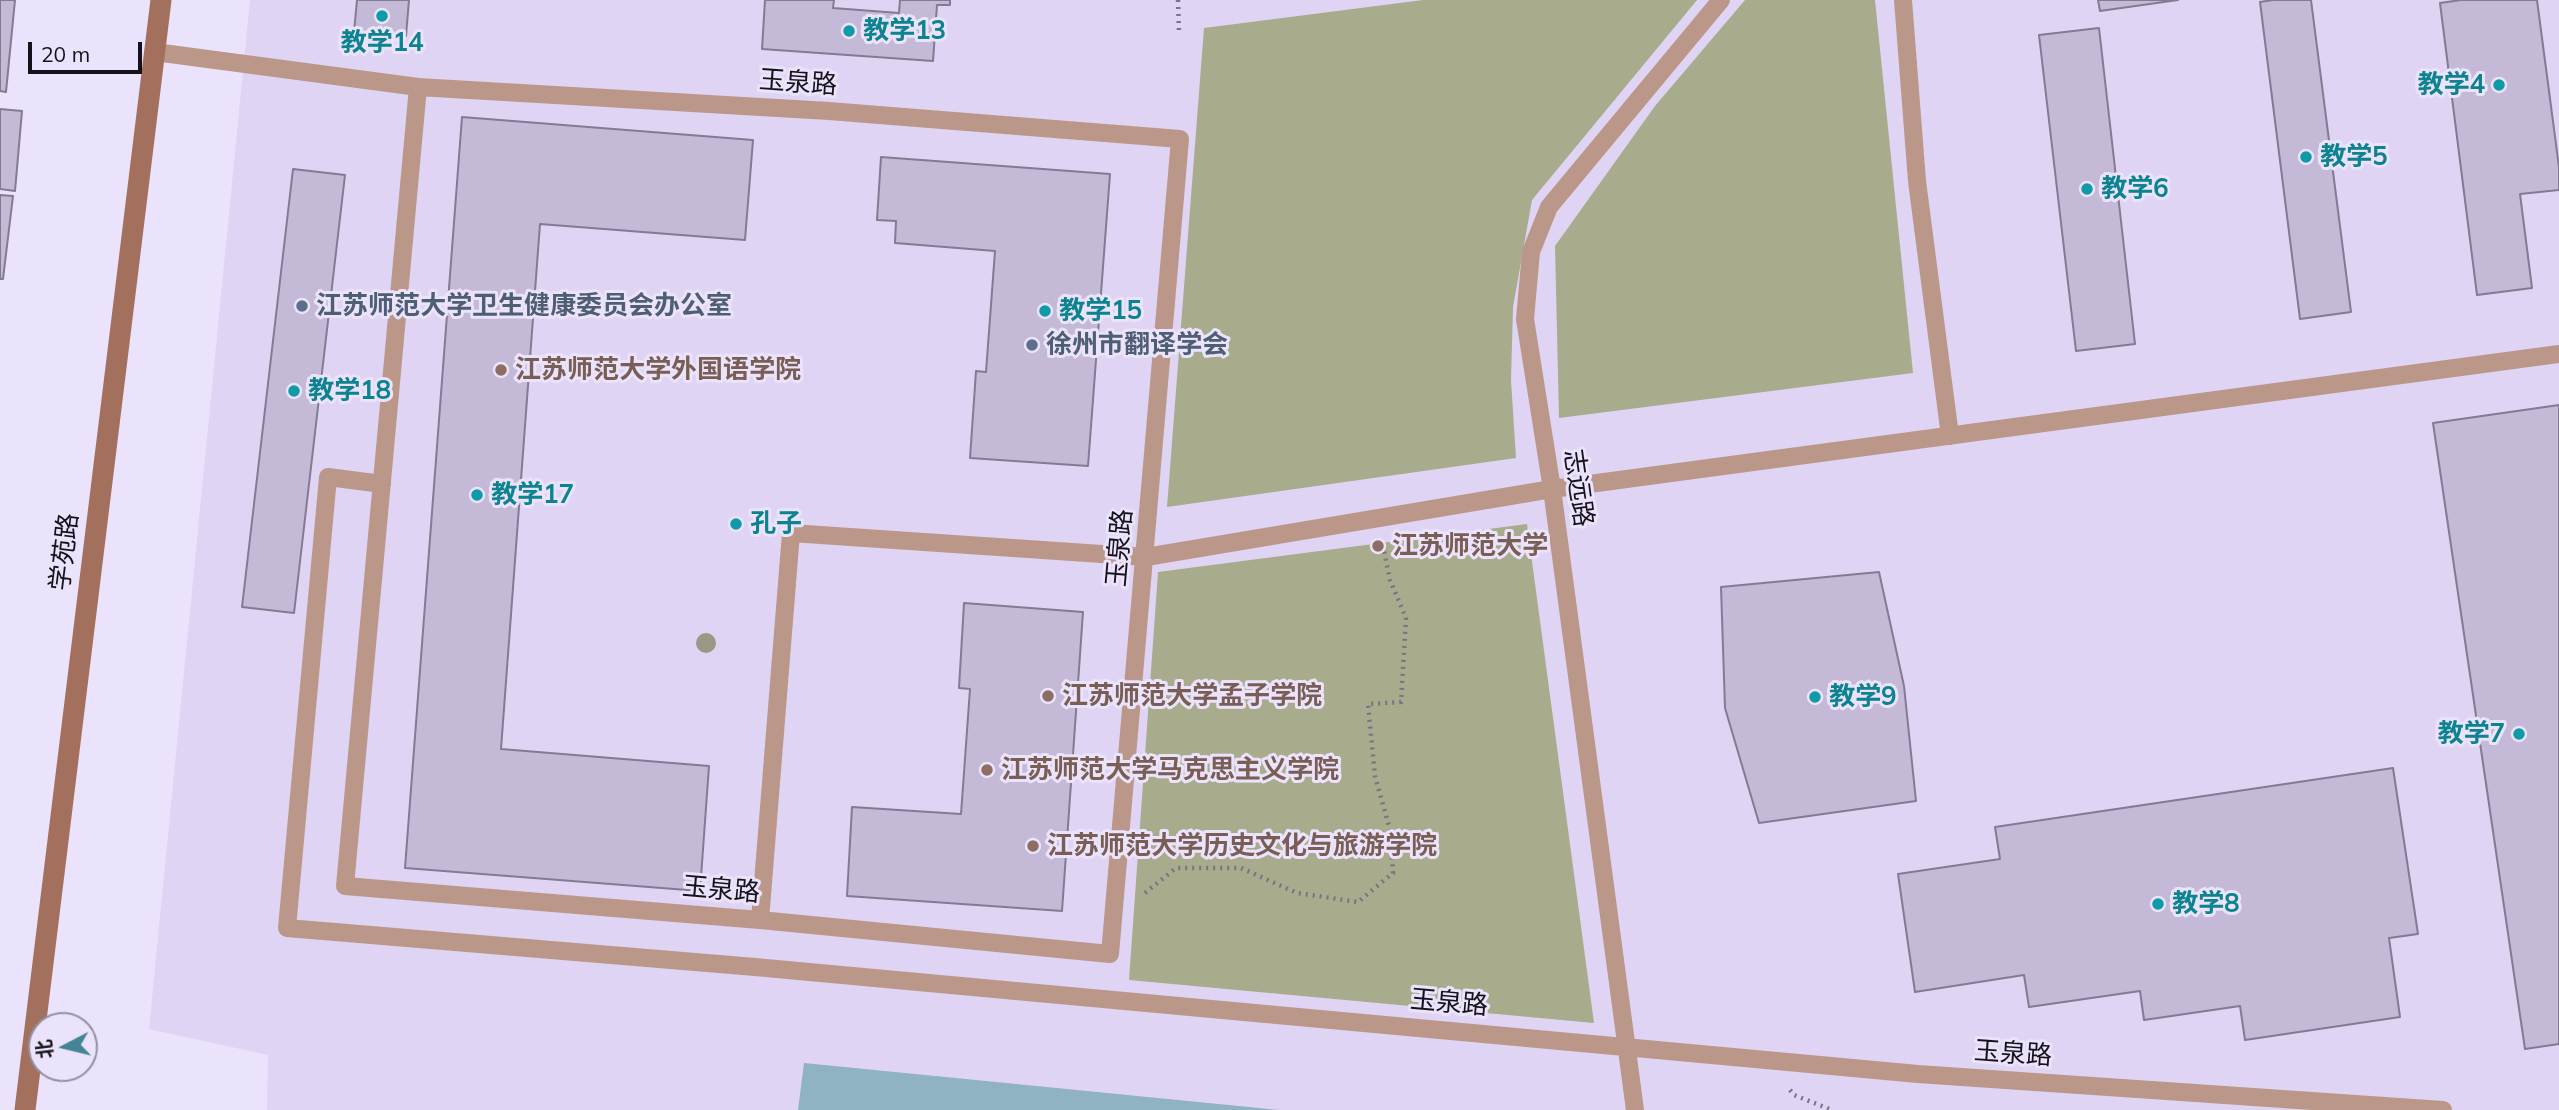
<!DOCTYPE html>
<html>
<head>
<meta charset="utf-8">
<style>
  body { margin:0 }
  #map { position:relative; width:2559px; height:1110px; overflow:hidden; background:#ebe2fb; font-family:Mulish,"Noto Sans SC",sans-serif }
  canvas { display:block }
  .north { position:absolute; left:28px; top:1012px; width:70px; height:70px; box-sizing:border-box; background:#ebe2fb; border:2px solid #958fa1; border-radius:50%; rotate:263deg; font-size:19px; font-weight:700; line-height:28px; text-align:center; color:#15121b }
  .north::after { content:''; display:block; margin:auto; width:24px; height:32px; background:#438596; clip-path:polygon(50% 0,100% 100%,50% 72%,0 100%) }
  .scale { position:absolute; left:28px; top:42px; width:114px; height:32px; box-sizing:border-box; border:4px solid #15121b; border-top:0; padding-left:9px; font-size:21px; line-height:24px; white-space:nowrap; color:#15121b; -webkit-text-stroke:5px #ebe2fb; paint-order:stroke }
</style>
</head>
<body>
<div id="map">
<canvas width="2559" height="1110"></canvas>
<div class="north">北</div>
<div class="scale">20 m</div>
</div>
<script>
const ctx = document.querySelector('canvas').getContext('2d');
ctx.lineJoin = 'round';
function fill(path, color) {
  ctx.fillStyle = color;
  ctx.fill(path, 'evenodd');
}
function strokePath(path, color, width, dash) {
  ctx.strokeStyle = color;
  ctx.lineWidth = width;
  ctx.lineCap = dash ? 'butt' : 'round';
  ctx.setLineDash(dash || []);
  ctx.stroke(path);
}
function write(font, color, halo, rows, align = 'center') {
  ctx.font = font + ' Mulish,"Noto Sans SC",sans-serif';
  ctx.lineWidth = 6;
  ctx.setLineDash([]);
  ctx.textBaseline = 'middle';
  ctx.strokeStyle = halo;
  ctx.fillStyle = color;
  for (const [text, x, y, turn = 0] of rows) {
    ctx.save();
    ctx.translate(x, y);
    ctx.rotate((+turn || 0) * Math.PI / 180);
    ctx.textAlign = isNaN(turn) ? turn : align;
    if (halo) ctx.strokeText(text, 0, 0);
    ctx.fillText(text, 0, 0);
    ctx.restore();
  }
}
const built = new Path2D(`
  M 250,0 L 2559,0 L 2559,1110 L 267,1110 L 268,1055 L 149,1029 Z`);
const forest = new Path2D(`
  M 1423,0 L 1697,0 L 1532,200 L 1513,307 L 1511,380 L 1516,458 L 1167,507 L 1204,28 Z
  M 1745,0 L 1875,0 L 1913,373 L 1559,418 L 1555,246 L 1655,106 Z
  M 1527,524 L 1594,1023 L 1129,980 L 1158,572 Z`);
const water = new Path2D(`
  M 804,1063 L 1279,1110 L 798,1110 Z`);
const building = new Path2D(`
  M 0,0 L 15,0 L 6,92 L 0,91 Z
  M 357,0 L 409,0 L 406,36 L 354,32 Z
  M 765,0 L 834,0 L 833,8 L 899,13 L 900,0 L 950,0 L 950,5 L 937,5 L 933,61 L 762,49 Z
  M 2098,0 L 2178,0 L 2100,11 Z
  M 2273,0 L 2311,0 L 2351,312 L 2300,319 L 2260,2 Z
  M 2461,0 L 2537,0 L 2559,167 L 2559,190 L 2520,194 L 2532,288 L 2477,295 L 2440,3 Z
  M 2099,28 L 2135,344 L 2076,351 L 2039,35 Z
  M 0,109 L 22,111 L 15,191 L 0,189 Z
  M 462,117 L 753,140 L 745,240 L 540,224 L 501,749 L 709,766 L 700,891 L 405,868 Z
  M 881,157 L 1110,174 L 1088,466 L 970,458 L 976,371 L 986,372 L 995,251 L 895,243 L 896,221 L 877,220 Z
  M 293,169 L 345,175 L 294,613 L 242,607 Z
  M 0,195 L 13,196 L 3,279 L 0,279 Z
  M 2559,405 L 2559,1044 L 2525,1049 L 2433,423 Z
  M 1879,572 L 1904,686 L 1916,801 L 1759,823 L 1725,708 L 1721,587 Z
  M 964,603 L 1083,612 L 1062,911 L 847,896 L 852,807 L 961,814 L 970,689 L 959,688 Z
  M 2393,768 L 2418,934 L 2389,938 L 2400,1017 L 2245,1040 L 2240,1006 L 2144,1020 L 2140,991 L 2029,1007 L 2024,975 L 1915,992 L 1898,874 L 2000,859 L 1995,827 Z`);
const path = new Path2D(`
  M 1178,0 L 1179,32
  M 1145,893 L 1176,868 L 1241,868 L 1297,893 L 1358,902 L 1393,873 L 1390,830 L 1375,776 L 1368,704 L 1401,702 L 1406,618 L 1390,580 L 1383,546
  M 1790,1090 L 1794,1095 L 1832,1110`);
const lane = new Path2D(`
  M 1903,0 L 1917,181 L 1950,436
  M 155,52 L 418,87
  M 418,87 L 829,111 L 1180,139 L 1110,954 L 760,920 L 345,886 Z
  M 382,484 L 328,477 L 287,928 L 755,967 L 1918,1074 L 2443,1110
  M 760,920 L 791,533 L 1146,557 L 1552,489 L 2559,354
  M 1635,1110 L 1552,489 L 1525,319 L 1531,252 L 1549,207 L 1721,0`);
const secondary = new Path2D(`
  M 25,1110 L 161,0`);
const trees = [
  [706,643]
];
const markers = [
  [382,16,7,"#0f9aa8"],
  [849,31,7,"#0f9aa8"],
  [2499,85,7,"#0f9aa8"],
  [2306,157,7,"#0f9aa8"],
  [2087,189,7,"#0f9aa8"],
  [302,306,7,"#5c6f8a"],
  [1045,311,7,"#0f9aa8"],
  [1032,345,7,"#5c6f8a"],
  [501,370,7,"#8d6e63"],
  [294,391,7,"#0f9aa8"],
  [477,495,7,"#0f9aa8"],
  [736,524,7,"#0f9aa8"],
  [1378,546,7,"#8d6e63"],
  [1048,696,7,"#8d6e63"],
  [1815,697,7,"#0f9aa8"],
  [2519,734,7,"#0f9aa8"],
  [987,770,7,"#8d6e63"],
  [1033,846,7,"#8d6e63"],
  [2158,904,7,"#0f9aa8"]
];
const cultureNames = [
  ["教学13",863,31],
  ["教学14",382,43,"center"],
  ["教学4",2485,85,"right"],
  ["教学5",2320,157],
  ["教学6",2101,189],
  ["教学15",1059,311],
  ["教学18",308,391],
  ["教学17",491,495],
  ["孔子",750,524],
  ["教学9",1829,697],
  ["教学7",2505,734,"right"],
  ["教学8",2172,904]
];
const streetNames = [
  ["玉泉路",798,83,4],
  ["志远路",1578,488,82],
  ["玉泉路",1120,548,-85],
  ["学苑路",65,552,-83],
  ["玉泉路",721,890,5],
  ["玉泉路",1449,1003,5],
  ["玉泉路",2013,1054,4]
];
const serviceNames = [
  ["江苏师范大学卫生健康委员会办公室",316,306],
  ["徐州市翻译学会",1046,345]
];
const educationNames = [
  ["江苏师范大学外国语学院",515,370],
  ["江苏师范大学",1392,546],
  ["江苏师范大学孟子学院",1062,696],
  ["江苏师范大学马克思主义学院",1001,770],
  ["江苏师范大学历史文化与旅游学院",1047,846]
];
fill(built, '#dfd4f3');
fill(forest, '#a9ac8c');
fill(water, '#8fb3c2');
fill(building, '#c4b9d7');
strokePath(building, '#837b91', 2);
strokePath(path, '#797384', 4.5, [2, 5]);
strokePath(lane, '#bb978a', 18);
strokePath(secondary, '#a3705d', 21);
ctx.fillStyle = '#9a9785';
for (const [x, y] of trees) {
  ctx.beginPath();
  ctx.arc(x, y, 10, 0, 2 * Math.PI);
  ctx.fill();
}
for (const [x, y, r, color] of markers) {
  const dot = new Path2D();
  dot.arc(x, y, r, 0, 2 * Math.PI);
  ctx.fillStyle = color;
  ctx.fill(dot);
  strokePath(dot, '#ebe2fb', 2.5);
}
write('bold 26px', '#0d838f', '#ebe2fb', cultureNames, 'left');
write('26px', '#15121b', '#ebe2fb', streetNames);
write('bold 26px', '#4e5e75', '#ebe2fb', serviceNames, 'left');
write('bold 26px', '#785e54', '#ebe2fb', educationNames, 'left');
</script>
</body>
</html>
